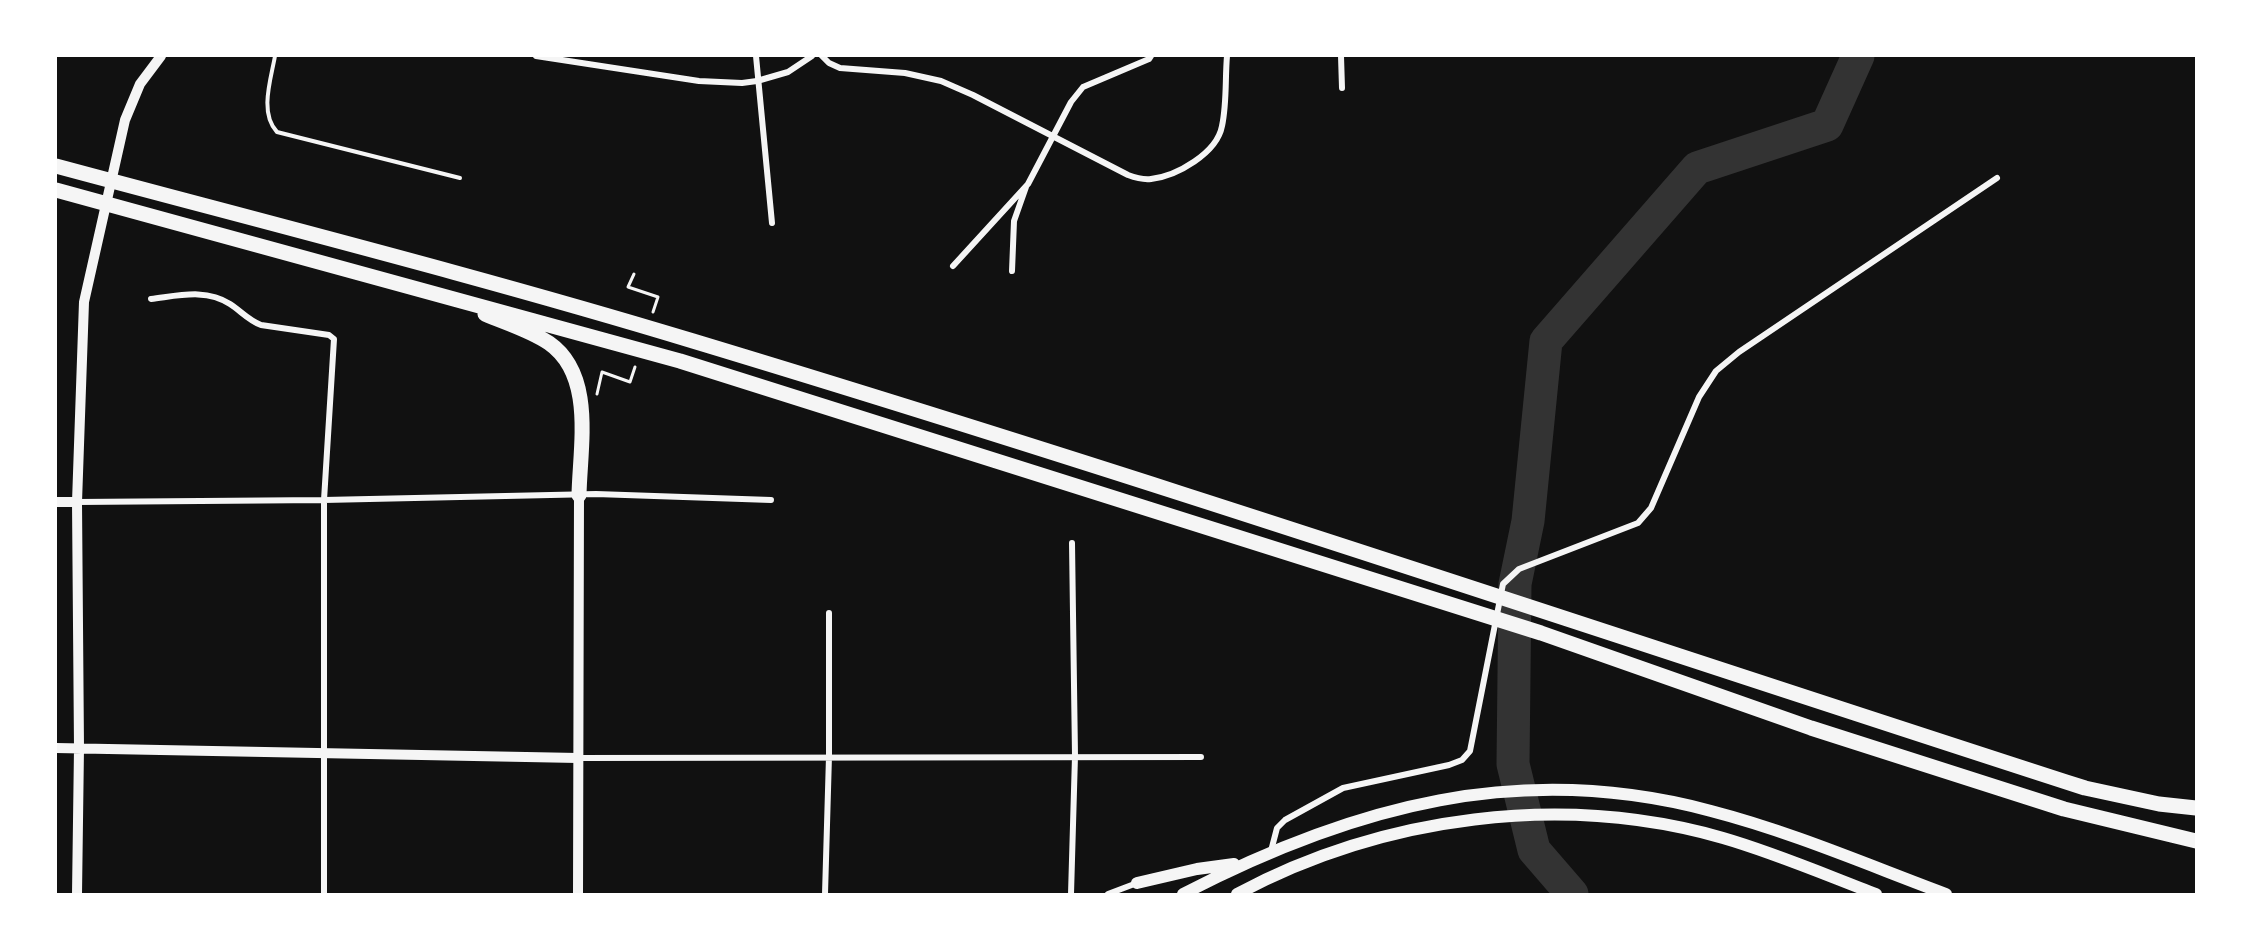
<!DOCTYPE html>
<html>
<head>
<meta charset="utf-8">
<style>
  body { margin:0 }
  #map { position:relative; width:2252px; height:950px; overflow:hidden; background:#111; font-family:Ubuntu,sans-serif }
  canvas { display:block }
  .frame { position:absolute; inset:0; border:57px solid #fff; pointer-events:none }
</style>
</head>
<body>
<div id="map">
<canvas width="2252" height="950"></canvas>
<div class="frame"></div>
</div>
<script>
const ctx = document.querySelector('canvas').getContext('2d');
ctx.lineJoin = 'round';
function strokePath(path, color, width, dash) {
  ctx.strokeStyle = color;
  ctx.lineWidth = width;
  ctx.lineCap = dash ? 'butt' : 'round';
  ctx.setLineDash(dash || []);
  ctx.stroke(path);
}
const river = new Path2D(`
  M 1572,894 L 1534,850 L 1513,764 L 1515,584 L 1528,521 L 1546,341 L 1697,168 L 1827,125 L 1858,56`);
const path = new Path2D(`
  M 634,274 L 628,287 L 658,297 L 653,312
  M 597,394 L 602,372 L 630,382 L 635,367`);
const service = new Path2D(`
  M 275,56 C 271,79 259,113 277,132 L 460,178`);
const minor = new Path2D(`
  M 536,56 L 699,81 L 742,83 L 757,81 L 788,72 L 812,56
  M 756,56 L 772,223
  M 822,56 L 829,63 L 840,68 L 905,73 L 941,81 L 973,95 L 1128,175 C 1136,178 1143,180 1151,179 C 1177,176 1217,153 1222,126 C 1227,103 1225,78 1227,56
  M 1341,56 L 1342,88
  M 953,266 L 1028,184 L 1071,102 L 1083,87 L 1149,59 L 1151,56
  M 1012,271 L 1014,221 L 1026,187
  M 151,299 C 177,296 206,288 230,304 C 241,311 248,320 261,325 L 329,335 L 334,339 L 324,500 L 324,894
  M 77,502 L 324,500 L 596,494 L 771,500
  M 578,758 L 1201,757
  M 1271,851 L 1277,828 L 1285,820 L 1343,788 L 1449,765 L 1462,760 L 1470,751 L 1503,584 L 1519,569 L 1638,523 L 1651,508 L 1699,397 L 1716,371 L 1739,352 L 1997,178
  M 825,894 L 829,756 L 829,613
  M 1071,894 L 1075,756 L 1072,543
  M 1108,894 L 1137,883`);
const tertiary = new Path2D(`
  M 56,502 L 77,502
  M 56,748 L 578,758
  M 77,894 L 79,748 L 77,502 L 84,302 L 125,120 L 140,84 L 161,56`);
const secondary = new Path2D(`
  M 578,894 L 579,495`);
const primary = new Path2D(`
  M 1137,883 L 1197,869 L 1234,864
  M 1183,894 C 1353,806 1521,760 1711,811 C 1792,832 1868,865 1946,894
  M 1237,894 C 1383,816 1562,792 1723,838 C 1775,853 1826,875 1876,894`);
const motorway = new Path2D(`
  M 56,166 C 268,223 482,277 693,341 C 1160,482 1621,638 2085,788 L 2159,804 L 2196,808
  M 56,190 L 680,361 L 1541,633 L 1811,728 L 2064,809 L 2196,841
  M 485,314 C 506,323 530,330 549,343 C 595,375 580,446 579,495`);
strokePath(river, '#333', 33);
strokePath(path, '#f5f5f5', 3);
strokePath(service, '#f5f5f5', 4);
strokePath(minor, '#f5f5f5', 6);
strokePath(tertiary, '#f5f5f5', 10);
strokePath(secondary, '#f5f5f5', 10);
strokePath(primary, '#f5f5f5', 12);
strokePath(motorway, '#f5f5f5', 15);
</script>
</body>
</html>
